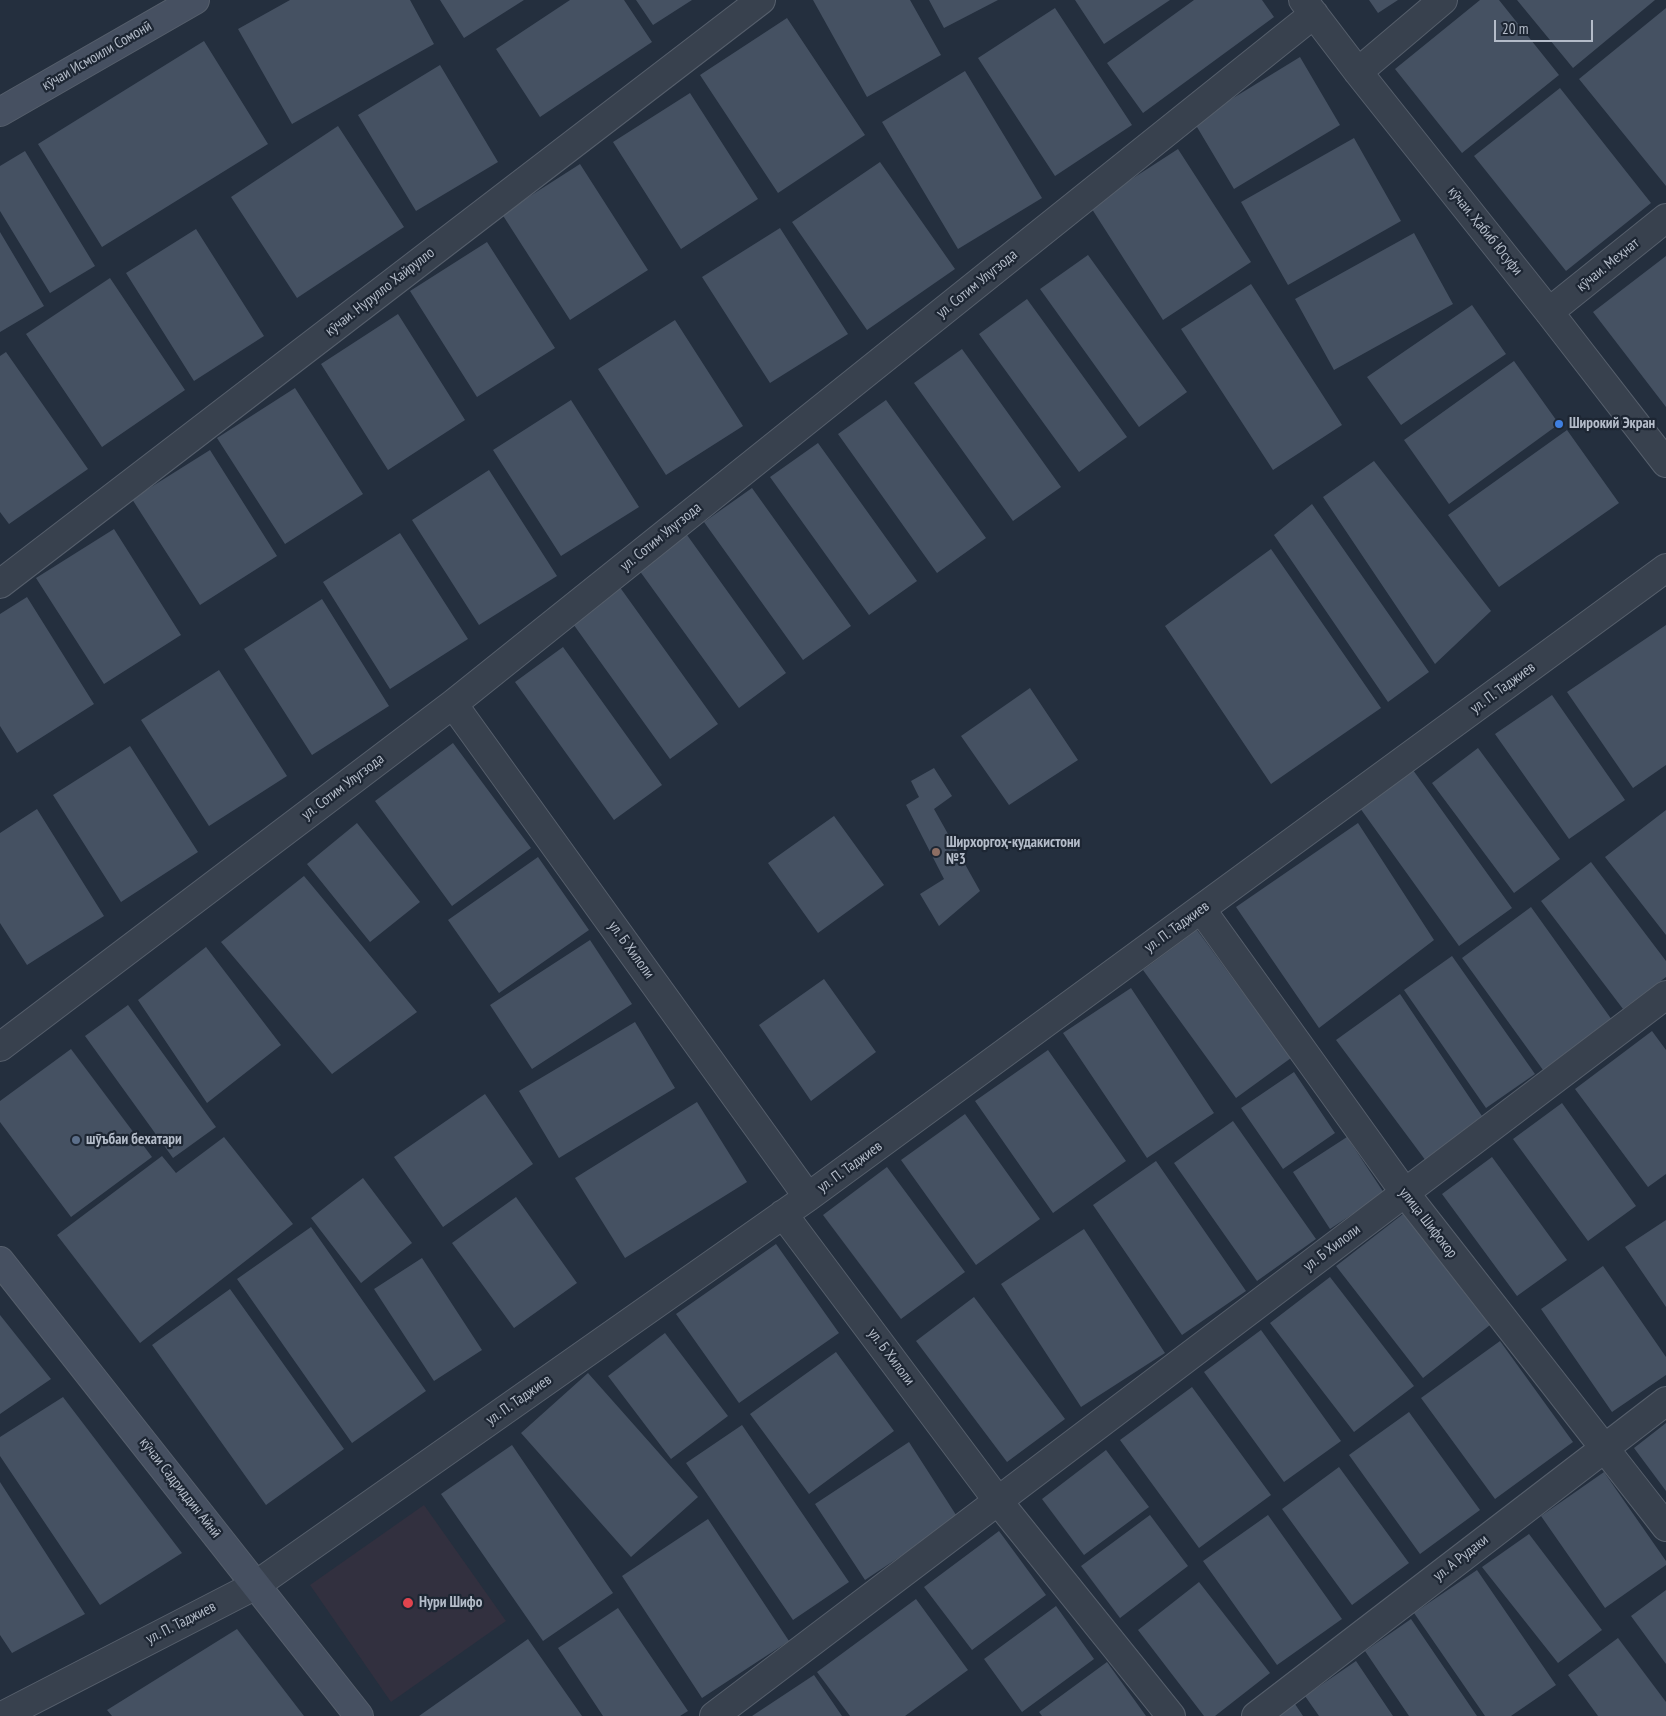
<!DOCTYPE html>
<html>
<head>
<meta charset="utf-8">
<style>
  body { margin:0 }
  #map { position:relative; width:1666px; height:1716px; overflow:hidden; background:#242f3e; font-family:"PT Sans Narrow",sans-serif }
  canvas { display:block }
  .scale { position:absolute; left:1494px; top:20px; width:99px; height:22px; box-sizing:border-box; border:2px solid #b4bcc9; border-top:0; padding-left:6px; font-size:15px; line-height:18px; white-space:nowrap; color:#b4bcc9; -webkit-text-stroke:4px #1d2633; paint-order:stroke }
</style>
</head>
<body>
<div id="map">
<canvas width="1666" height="1716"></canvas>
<div class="scale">20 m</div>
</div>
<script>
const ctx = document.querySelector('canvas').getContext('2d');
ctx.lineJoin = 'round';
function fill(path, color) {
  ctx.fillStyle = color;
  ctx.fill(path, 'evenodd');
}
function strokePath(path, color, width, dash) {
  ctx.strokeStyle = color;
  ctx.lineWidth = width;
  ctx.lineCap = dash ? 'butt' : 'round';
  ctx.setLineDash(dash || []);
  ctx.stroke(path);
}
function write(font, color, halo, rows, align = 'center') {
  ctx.font = font + ' "PT Sans Narrow",sans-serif';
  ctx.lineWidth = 4.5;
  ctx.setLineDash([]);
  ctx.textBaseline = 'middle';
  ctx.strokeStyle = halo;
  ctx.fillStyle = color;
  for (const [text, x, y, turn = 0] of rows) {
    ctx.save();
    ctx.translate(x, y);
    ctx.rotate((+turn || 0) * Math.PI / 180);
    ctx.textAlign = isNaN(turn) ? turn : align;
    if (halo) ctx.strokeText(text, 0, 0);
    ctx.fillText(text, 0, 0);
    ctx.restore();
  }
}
const medical = new Path2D(`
  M 424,1505 L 506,1621 L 391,1702 L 310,1585 Z`);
const building = new Path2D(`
  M 290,0 L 410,0 L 434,44 L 292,124 L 238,29 Z
  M 440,0 L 524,0 L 464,38 Z
  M 570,0 L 624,0 L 652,42 L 540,117 L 496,49 Z
  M 636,0 L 692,0 L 653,25 Z
  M 813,0 L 910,0 L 941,55 L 867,97 Z
  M 929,0 L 998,0 L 944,28 Z
  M 1075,0 L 1170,0 L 1104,44 Z
  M 1194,0 L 1262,0 L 1274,17 L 1143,113 L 1107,63 Z
  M 1369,0 L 1398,0 L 1378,13 Z
  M 1480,0 L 1499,0 L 1559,75 L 1462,153 L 1395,69 Z
  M 1517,0 L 1655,0 L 1573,68 Z
  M 1055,8 L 1132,125 L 1055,176 L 978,58 Z
  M 1666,8 L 1666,186 L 1579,79 Z
  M 787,18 L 865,135 L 778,193 L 700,75 Z
  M 204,41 L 268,144 L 102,247 L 38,144 Z
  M 1300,57 L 1340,125 L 1234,189 L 1194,122 Z
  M 440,65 L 498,162 L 416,211 L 358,115 Z
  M 965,71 L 1042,198 L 958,249 L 882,122 Z
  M 1560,88 L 1651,203 L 1566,271 L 1474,156 Z
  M 690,93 L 758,199 L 681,249 L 613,142 Z
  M 338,126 L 404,227 L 297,298 L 231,197 Z
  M 1354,138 L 1401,221 L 1288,285 L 1241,202 Z
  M 1178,149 L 1251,262 L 1163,320 L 1090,206 Z
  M 25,151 L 95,266 L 50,293 L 0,211 L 0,166 Z
  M 880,162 L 955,269 L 867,330 L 792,222 Z
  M 580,164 L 648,270 L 570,320 L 502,214 Z
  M 780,228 L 848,334 L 770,383 L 702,277 Z
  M 196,229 L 264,336 L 194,381 L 126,273 Z
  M 0,232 L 44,306 L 0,332 Z
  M 1414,233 L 1453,304 L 1334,370 L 1295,299 Z
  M 487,242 L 555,348 L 477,397 L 410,291 Z
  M 1088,255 L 1187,392 L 1139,427 L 1040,289 Z
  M 1666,256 L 1666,407 L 1593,312 Z
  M 110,278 L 185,390 L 102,447 L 26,334 Z
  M 1251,284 L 1342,425 L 1273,470 L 1181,329 Z
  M 1027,299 L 1127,437 L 1079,472 L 979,334 Z
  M 1472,305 L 1506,354 L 1401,425 L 1367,377 Z
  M 398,314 L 465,420 L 388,470 L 321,364 Z
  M 675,320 L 743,426 L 666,475 L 598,369 Z
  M 962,349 L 1061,487 L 1013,521 L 914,383 Z
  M 6,352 L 88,469 L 9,524 L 0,512 L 0,356 Z
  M 1514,361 L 1559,424 L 1449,504 L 1404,440 Z
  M 295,388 L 363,494 L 285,544 L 217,438 Z
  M 571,400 L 639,507 L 561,556 L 493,450 Z
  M 886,400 L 986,538 L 937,573 L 838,434 Z
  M 1567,430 L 1619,503 L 1499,587 L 1448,515 Z
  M 818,443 L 917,581 L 869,615 L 770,477 Z
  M 210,450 L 277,556 L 200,605 L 132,499 Z
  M 1374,461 L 1491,611 L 1435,664 L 1323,497 Z
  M 489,470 L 557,576 L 479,625 L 412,520 Z
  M 752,488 L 851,626 L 803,660 L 704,522 Z
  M 1312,504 L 1429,672 L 1388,702 L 1274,535 Z
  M 114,529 L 181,635 L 104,684 L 36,578 Z
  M 400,533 L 468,639 L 390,689 L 323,582 Z
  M 687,535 L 786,673 L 739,708 L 639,570 Z
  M 1271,549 L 1381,708 L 1271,784 L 1165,626 Z
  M 619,586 L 718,724 L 670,759 L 571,621 Z
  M 27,597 L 94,704 L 17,753 L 0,726 L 0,614 Z
  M 322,599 L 389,706 L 312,755 L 244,649 Z
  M 1666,625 L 1666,765 L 1633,788 L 1567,692 Z
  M 563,647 L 662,785 L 614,820 L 515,682 Z
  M 219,670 L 287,776 L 209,826 L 141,720 Z
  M 1030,688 L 1078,760 L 1009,805 L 961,736 Z
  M 1552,695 L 1625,800 L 1569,839 L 1495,734 Z
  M 453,743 L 531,848 L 452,906 L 375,801 Z
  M 130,746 L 198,852 L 121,902 L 53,795 Z
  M 1478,748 L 1560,859 L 1514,893 L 1432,783 Z
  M 934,768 L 952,796 L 934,809 L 980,891 L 939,926 L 920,894 L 944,879 L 906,805 L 919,797 L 911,781 Z
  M 1413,770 L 1512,908 L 1459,946 L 1360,808 Z
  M 37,809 L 104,916 L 27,965 L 0,923 L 0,833 Z
  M 1666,810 L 1666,935 L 1605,857 Z
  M 834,816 L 884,885 L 818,933 L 768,863 Z
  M 357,823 L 420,902 L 370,942 L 307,864 Z
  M 1358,823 L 1434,940 L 1319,1028 L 1236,907 Z
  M 538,857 L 589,930 L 499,993 L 448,920 Z
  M 1591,862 L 1666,961 L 1666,977 L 1623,1009 L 1541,901 Z
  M 304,876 L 417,1012 L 332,1074 L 221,942 Z
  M 1531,907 L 1612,1020 L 1543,1070 L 1462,958 Z
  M 1197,930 L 1291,1058 L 1236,1098 L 1143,970 Z
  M 590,940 L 632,1004 L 532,1069 L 490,1005 Z
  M 206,947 L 281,1045 L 207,1103 L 138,1000 Z
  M 1452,956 L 1535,1074 L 1486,1108 L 1404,990 Z
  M 824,979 L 876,1052 L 811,1101 L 759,1025 Z
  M 1131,988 L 1214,1113 L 1147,1158 L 1063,1033 Z
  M 1400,994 L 1482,1116 L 1426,1161 L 1336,1040 Z
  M 128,1005 L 216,1127 L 173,1158 L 85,1036 Z
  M 635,1022 L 675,1088 L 559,1158 L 519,1091 Z
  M 1652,1031 L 1666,1050 L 1666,1174 L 1648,1187 L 1575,1089 Z
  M 71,1049 L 152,1157 L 71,1217 L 0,1122 L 0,1101 Z
  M 1048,1050 L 1126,1161 L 1053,1213 L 975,1101 Z
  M 1294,1072 L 1335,1133 L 1283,1169 L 1241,1108 Z
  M 485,1094 L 533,1164 L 443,1227 L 394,1157 Z
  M 697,1102 L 747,1182 L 625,1258 L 575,1178 Z
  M 1562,1103 L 1636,1206 L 1588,1241 L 1513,1139 Z
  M 965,1114 L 1040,1219 L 976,1265 L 901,1160 Z
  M 1233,1121 L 1316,1239 L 1257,1281 L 1174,1163 Z
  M 224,1137 L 293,1224 L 140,1343 L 57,1235 L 162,1156 L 176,1173 Z
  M 1347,1137 L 1384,1193 L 1330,1229 L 1293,1172 Z
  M 1492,1157 L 1567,1260 L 1517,1296 L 1442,1194 Z
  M 1156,1161 L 1246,1291 L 1182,1335 L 1093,1205 Z
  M 887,1167 L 965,1272 L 901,1319 L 823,1215 Z
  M 363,1178 L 412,1243 L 361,1283 L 311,1218 Z
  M 516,1197 L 577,1283 L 514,1328 L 452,1243 Z
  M 1403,1214 L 1490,1325 L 1423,1378 L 1336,1266 Z
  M 1666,1220 L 1666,1307 L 1625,1247 Z
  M 311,1227 L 426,1391 L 352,1443 L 237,1279 Z
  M 1084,1229 L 1165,1353 L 1081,1407 L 1001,1284 Z
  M 776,1244 L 839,1333 L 739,1403 L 676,1314 Z
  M 422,1258 L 482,1350 L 434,1381 L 374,1289 Z
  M 1603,1266 L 1666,1357 L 1666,1375 L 1612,1412 L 1541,1309 Z
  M 1330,1277 L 1414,1386 L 1354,1432 L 1270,1323 Z
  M 230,1289 L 344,1449 L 266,1505 L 152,1345 Z
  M 974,1297 L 1065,1419 L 1007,1462 L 916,1341 Z
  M 0,1315 L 51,1379 L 0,1414 Z
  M 1261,1330 L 1341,1441 L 1284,1482 L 1204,1372 Z
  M 665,1333 L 728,1416 L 671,1459 L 608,1376 Z
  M 1500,1341 L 1573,1442 L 1495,1499 L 1421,1398 Z
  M 836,1352 L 894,1431 L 809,1494 L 750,1414 Z
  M 588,1373 L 698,1497 L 631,1557 L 521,1433 Z
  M 1192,1387 L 1271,1495 L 1199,1548 L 1120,1440 Z
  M 63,1397 L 182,1553 L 100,1605 L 0,1456 L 0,1437 Z
  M 1409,1412 L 1480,1510 L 1420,1554 L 1349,1455 Z
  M 1666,1423 L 1666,1491 L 1634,1448 Z
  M 742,1425 L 849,1582 L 793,1620 L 686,1463 Z
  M 909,1442 L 958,1518 L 865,1580 L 815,1504 Z
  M 512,1445 L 613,1593 L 543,1641 L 441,1494 Z
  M 1106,1450 L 1149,1507 L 1084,1555 L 1042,1499 Z
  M 1339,1467 L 1409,1563 L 1352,1605 L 1282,1509 Z
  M 1604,1472 L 1666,1561 L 1666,1565 L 1605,1608 L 1541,1516 Z
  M 0,1482 L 85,1614 L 12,1653 L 0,1635 Z
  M 1150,1515 L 1188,1566 L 1120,1618 L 1081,1566 Z
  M 1268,1515 L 1342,1619 L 1277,1665 L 1203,1561 Z
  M 708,1519 L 789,1641 L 702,1698 L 622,1576 Z
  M 999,1531 L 1046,1595 L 972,1650 L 924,1587 Z
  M 1529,1534 L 1602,1630 L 1558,1663 L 1482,1567 Z
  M 1477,1570 L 1556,1685 L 1511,1716 L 1485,1716 L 1414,1613 Z
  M 1199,1582 L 1270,1673 L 1215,1716 L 1204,1716 L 1138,1630 Z
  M 1666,1590 L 1666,1664 L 1631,1616 Z
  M 916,1599 L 968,1670 L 905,1716 L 850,1716 L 817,1672 Z
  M 1056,1606 L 1094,1659 L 1022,1712 L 984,1659 Z
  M 618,1608 L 688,1711 L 680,1716 L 603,1716 L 558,1648 Z
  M 1411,1619 L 1477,1716 L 1409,1716 L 1365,1651 Z
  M 237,1629 L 304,1716 L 112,1716 L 107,1710 Z
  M 1618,1638 L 1666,1702 L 1666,1716 L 1598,1716 L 1568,1675 Z
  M 528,1639 L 582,1716 L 419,1716 Z
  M 1356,1661 L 1393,1716 L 1319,1716 L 1305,1696 Z
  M 1107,1662 L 1146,1716 L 1042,1716 L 1039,1712 Z
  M 814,1675 L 842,1716 L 752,1716 Z
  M 1295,1704 L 1303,1716 L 1278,1716 Z`);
const street = new Path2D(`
  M 1303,0 L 1358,72 L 1549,312 L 1666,463
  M 1358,72 L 1443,0
  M 1549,312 L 1666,218
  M 0,584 L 761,0
  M 453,704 L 808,1197
  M 1201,909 L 1405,1193 L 1666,1527
  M 0,1047 L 453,704 L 1314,14
  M 783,1214 L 998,1501 L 1171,1716
  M 2,1716 L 256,1585 L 808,1197 L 1666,568
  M 714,1716 L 1666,995
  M 1256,1716 L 1666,1401`);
const secondary = new Path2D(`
  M 0,112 L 195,0
  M 0,1261 L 359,1716`);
const markers = [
  [1559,424,5,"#3f7fe0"],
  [936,852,5,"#8d6e63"],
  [76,1140,5,"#5c6f8a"],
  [408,1603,6,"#e0444e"]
];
const streetNames = [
  ["кӯчаи Исмоили Сомонӣ",97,56,-30],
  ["кӯчаи. Ҳабиб Юсуфи",1485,231,51],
  ["кӯчаи. Меҳнат",1608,265,-39],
  ["ул. Сотим Улугзода",977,284,-39],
  ["кӯчаи. Нурулло Хайрулло",380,292,-38],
  ["ул. Сотим Улугзода",661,537,-39],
  ["ул. П. Таджиев",1503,688,-36],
  ["ул. Сотим Улугзода",343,787,-37],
  ["ул. П. Таджиев",1177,927,-36],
  ["ул. Б Хилоли",631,950,54],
  ["ул. П. Таджиев",850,1167,-36],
  ["улица Шифокор",1428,1223,52],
  ["ул. Б Хилоли",1332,1248,-37],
  ["ул. Б Хилоли",891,1357,53],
  ["ул. П. Таджиев",519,1400,-35],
  ["кӯчаи Садриддин Айнӣ",180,1488,52],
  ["ул. А Рудаки",1461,1558,-38],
  ["ул. П. Таджиев",181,1623,-27]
];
const poiNames = [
  ["Широкий Экран",1569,424],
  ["Ширхоргоҳ-кудакистони",946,843],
  ["№3",946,860],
  ["шӯъбаи бехатари",86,1140],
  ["Нури Шифо",419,1603]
];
fill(medical, '#32303f');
fill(building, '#455162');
strokePath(street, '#565f6c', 30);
strokePath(secondary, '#565f6c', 30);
strokePath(street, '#38414e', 28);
strokePath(secondary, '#465061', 28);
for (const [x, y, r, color] of markers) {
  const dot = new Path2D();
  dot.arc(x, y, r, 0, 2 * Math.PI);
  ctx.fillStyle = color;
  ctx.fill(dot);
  strokePath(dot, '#1d2633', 2);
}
write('15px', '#b4bcc9', '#1d2633', streetNames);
write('bold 15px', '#b4bcc9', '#1d2633', poiNames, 'left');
</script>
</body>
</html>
